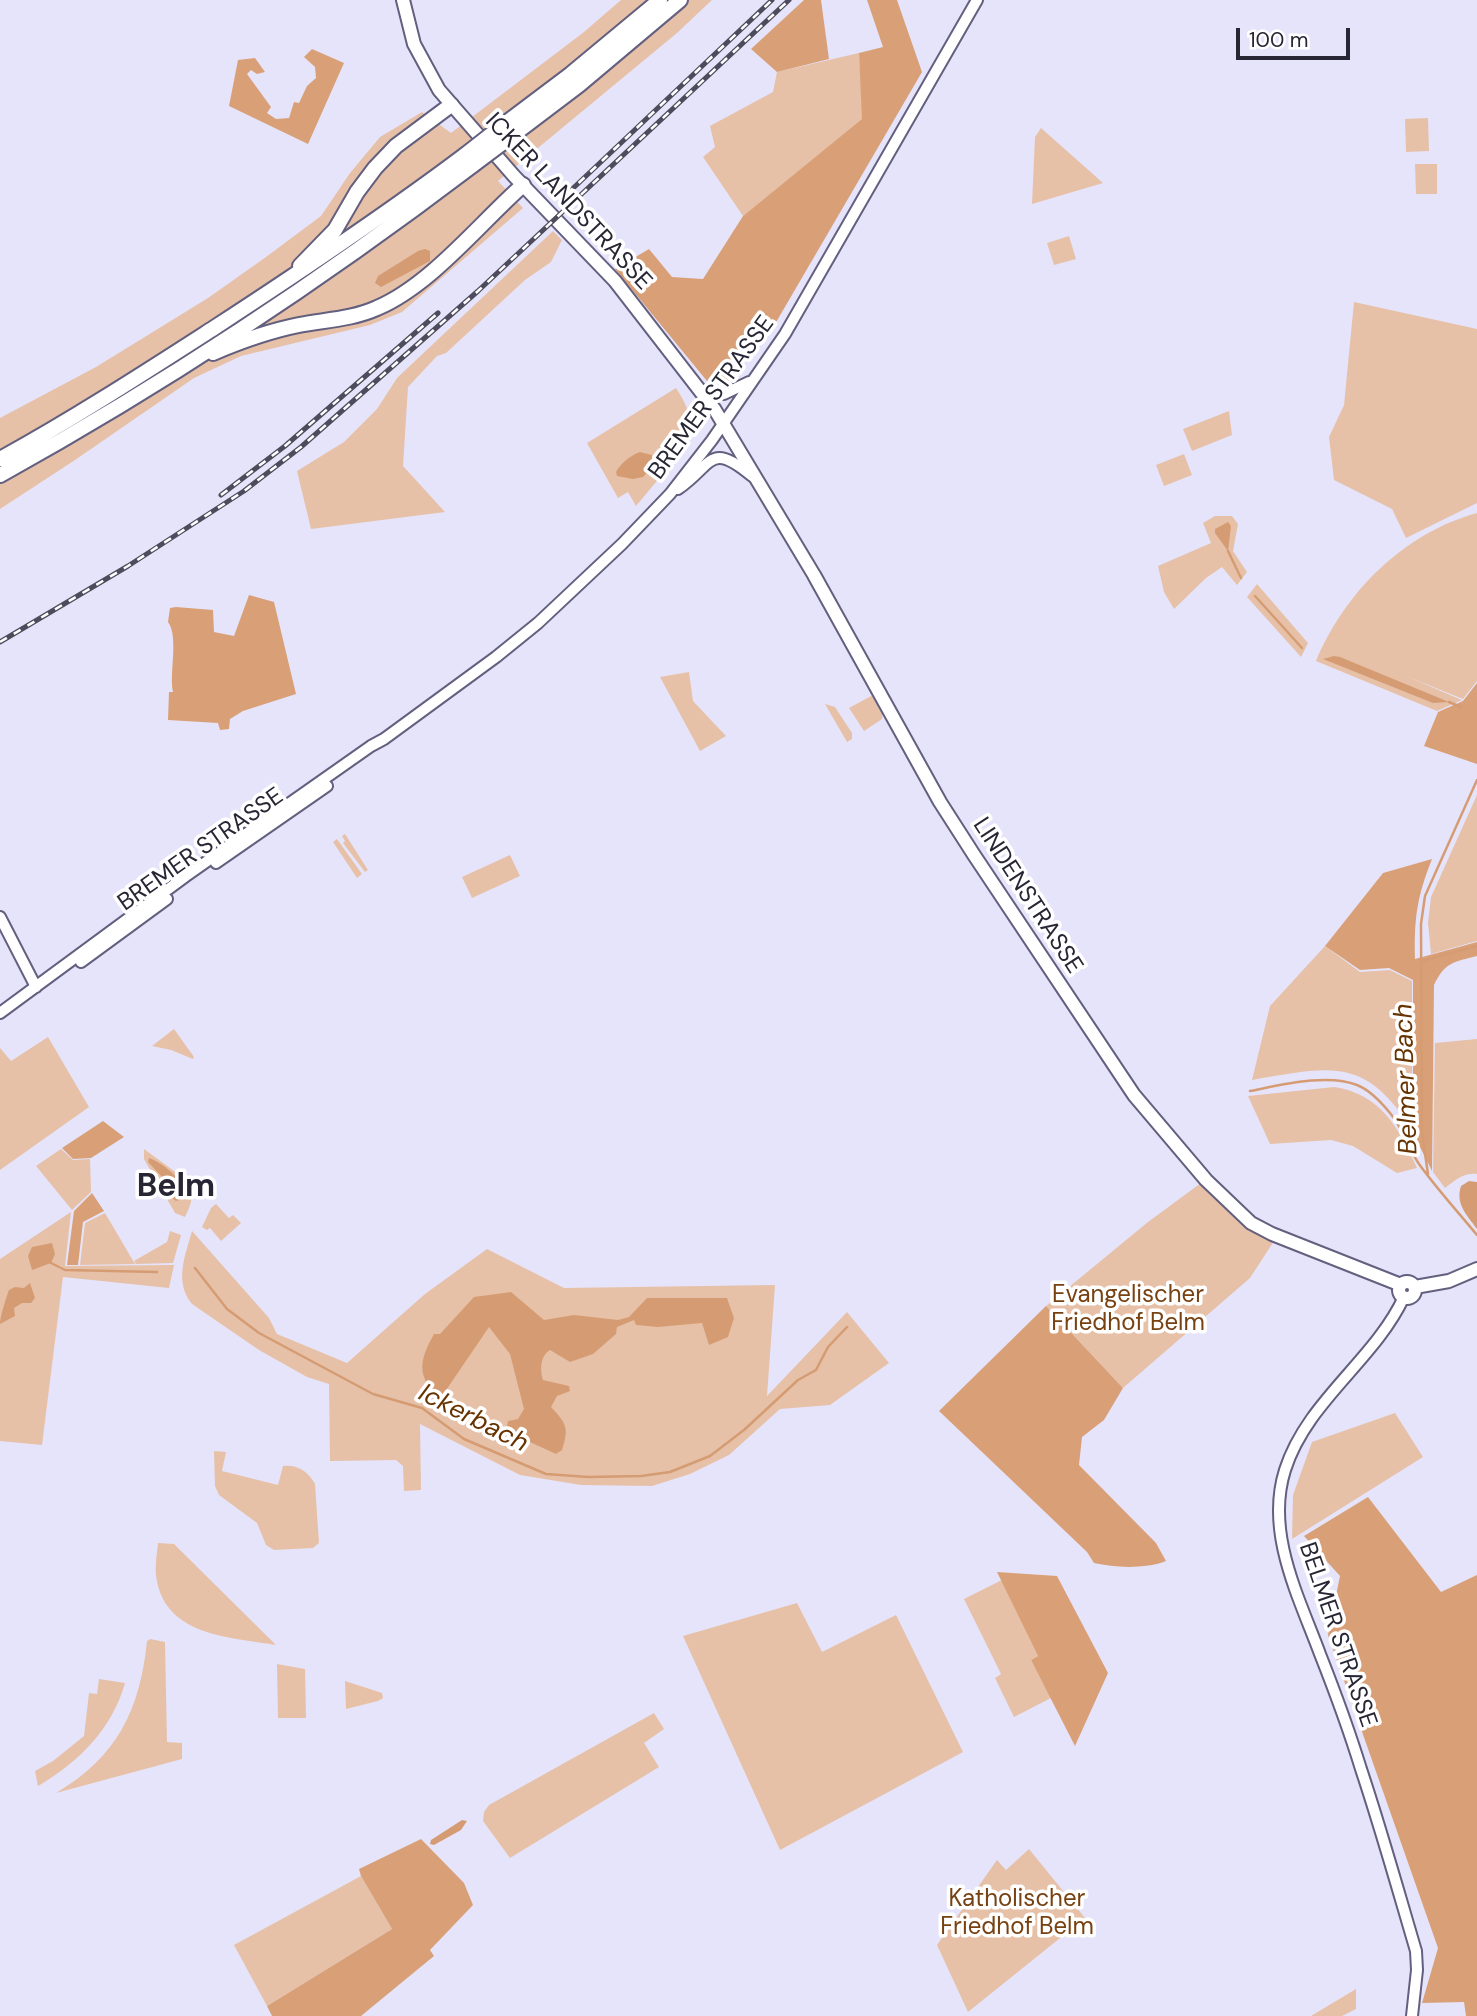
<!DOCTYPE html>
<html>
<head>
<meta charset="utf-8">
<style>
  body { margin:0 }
  #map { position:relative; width:1477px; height:2016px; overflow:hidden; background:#e6e4fa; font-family:"DM Sans",sans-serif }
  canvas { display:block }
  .scale { position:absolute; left:1236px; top:28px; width:114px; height:32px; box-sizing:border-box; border:4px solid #282634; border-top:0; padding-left:9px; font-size:21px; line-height:24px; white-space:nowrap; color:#282634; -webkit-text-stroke:5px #fff; paint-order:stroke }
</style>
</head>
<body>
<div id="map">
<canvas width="1477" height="2016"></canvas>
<div class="scale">100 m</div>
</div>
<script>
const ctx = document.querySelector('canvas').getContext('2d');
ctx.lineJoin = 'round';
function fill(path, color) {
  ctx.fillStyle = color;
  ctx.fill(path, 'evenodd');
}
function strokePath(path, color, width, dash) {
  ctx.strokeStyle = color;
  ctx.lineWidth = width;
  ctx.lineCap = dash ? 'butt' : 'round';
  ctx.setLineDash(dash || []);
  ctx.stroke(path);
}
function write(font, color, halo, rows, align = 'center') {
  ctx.font = font + ' "DM Sans",sans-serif';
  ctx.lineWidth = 7;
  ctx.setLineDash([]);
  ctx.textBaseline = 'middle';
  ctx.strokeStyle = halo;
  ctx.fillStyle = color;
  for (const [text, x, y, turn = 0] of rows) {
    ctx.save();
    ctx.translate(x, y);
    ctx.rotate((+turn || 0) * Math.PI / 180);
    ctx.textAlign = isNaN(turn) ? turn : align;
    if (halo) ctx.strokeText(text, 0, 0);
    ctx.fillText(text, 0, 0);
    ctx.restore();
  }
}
const green = new Path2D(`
  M 621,0 L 712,0 L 677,33 L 498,181 L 523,208 L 402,312 L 370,325 L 241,356 L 194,378 L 75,460 L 0,509 L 0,418 L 96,367 L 208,298 L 266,257 L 321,216 L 350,173 L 380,137 L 422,112 L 451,133 L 584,32 Z
  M 859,53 L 863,119 L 743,216 L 703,157 L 715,147 L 710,126 L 773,92 L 777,72 Z
  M 1428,118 L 1429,151 L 1406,152 L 1405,119 Z
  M 1041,128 L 1103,183 L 1032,204 L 1035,137 Z
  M 1415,164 L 1437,164 L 1437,194 L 1416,194 Z
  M 553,231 L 562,240 L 551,262 L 525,280 L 446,353 L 437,356 L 408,387 L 403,466 L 445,512 L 311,529 L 297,471 L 344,442 L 377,409 L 397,378 Z
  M 1069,236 L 1076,259 L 1054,265 L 1047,243 Z
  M 1354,302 L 1477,329 L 1477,503 L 1406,538 L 1392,509 L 1334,480 L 1329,437 L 1344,405 Z
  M 676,388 C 689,408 695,423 686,446 L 636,506 L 628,492 L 618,498 L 587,443 Z
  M 1229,411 L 1232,435 L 1192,451 L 1183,429 Z
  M 1184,454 L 1192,475 L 1164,486 L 1156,465 Z
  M 1477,513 L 1477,681 L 1463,699 L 1406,676 L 1462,700 L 1437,711 L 1316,661 C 1345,592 1404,533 1477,513 Z
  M 1215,516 L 1232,516 L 1238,524 L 1233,551 L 1247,572 L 1237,585 L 1222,567 L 1206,578 L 1174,609 L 1164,592 L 1158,566 L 1211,543 L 1203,523 Z
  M 1257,584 L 1308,643 L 1301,657 L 1247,597 Z
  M 689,672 L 693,701 L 726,736 L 700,751 L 660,677 Z
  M 873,695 L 883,710 L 882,719 L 864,731 L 849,708 Z
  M 825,704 L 835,707 L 852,733 L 852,739 L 847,742 Z
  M 1477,795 L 1477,941 L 1431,954 L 1428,923 L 1431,897 Z
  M 345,834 L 368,870 L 365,872 L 343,843 L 345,841 L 342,836 Z
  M 337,839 L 362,874 L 357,878 L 333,842 Z
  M 510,855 L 520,876 L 472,898 L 462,877 Z
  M 1325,946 L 1360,972 L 1390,970 L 1412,981 L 1412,1130 C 1365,1055 1330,1067 1252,1080 L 1270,1006 Z
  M 174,1029 L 194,1057 L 193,1059 L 171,1050 L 152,1046 Z
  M 48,1037 L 89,1107 L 0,1170 L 0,1048 L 11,1061 Z
  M 1477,1039 L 1477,1174 C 1464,1172 1454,1181 1445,1188 L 1433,1172 L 1435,1043 Z
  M 1334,1087 C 1381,1094 1399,1128 1417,1168 L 1397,1173 L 1353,1146 L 1331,1140 L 1270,1144 L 1248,1096 Z
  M 61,1149 L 73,1160 L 90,1159 L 91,1192 L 72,1210 L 36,1166 Z
  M 144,1149 L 189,1182 C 195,1195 191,1204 185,1217 L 175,1213 L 144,1159 Z
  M 1201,1183 L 1239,1221 L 1274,1241 L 1250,1278 L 1123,1388 L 1046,1306 L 1148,1222 Z
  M 216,1204 L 229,1218 L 233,1215 L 241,1223 L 221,1241 L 210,1228 L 207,1230 L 202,1227 L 211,1208 Z
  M 71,1212 L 65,1266 L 174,1265 L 169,1288 L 63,1277 L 42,1445 L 0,1441 L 0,1259 Z
  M 105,1213 L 135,1264 L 80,1265 L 85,1223 Z
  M 170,1231 L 181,1235 L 173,1263 L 136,1264 L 134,1261 L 167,1242 Z
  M 192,1231 L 269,1318 L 277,1334 L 347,1363 L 425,1294 L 487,1249 L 564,1288 L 775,1285 L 767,1396 L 847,1312 L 889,1363 L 830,1405 L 780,1409 L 729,1455 L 690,1474 L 652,1486 L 581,1485 L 520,1475 L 420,1424 L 421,1490 L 404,1491 L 403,1466 L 396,1460 L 330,1461 L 329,1384 L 307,1377 L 259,1350 L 192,1304 C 174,1282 185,1256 192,1231 Z
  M 1395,1413 L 1423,1457 L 1292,1539 L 1293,1495 L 1312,1442 Z
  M 214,1451 L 226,1452 L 222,1471 L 278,1485 L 283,1466 C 297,1464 309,1472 315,1484 L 319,1543 L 313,1548 L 274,1550 L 266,1545 L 257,1523 L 219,1495 L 215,1486 Z
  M 158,1543 L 174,1544 L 276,1645 C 229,1637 163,1636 156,1575 C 155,1565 157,1553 158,1543 Z
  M 1002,1580 L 1038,1656 L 1031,1660 L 1051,1698 L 1014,1717 L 995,1678 L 1001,1674 L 964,1599 Z
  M 797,1603 L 822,1652 L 896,1615 L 963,1752 L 780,1850 L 683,1636 Z
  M 150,1639 L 165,1642 L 167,1742 L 182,1743 L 182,1759 L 56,1793 C 117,1757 140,1710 147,1641 Z
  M 277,1664 L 305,1669 L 306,1718 L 278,1718 Z
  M 99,1679 L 125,1683 C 112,1729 79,1762 38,1786 L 35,1771 L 53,1761 L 84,1736 L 89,1693 L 97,1694 Z
  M 345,1681 L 382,1693 L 383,1698 L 378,1701 L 346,1709 Z
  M 654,1713 L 664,1729 L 644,1743 L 659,1767 L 510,1858 L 483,1821 L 484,1812 L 489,1805 Z
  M 1029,1849 L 1085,1918 L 968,2012 L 937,1945 L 997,1860 L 1006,1870 Z
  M 361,1876 L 392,1929 L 267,2006 L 234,1945 Z
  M 1356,1989 L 1356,2009 L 1342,2016 L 1311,2016 Z`);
const forest = new Path2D(`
  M 804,0 L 821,0 L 829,59 L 777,72 L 751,49 Z
  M 867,0 L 897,0 L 922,72 L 775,324 L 728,382 L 707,381 L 615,269 L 649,249 L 672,277 L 703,279 L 743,216 L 862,119 L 859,53 L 883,47 Z
  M 312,49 L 344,63 L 308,144 L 229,106 L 238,60 L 255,58 L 265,72 L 257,74 L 251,70 L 247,74 L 271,107 L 267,113 L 276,119 L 289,118 L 294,102 L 299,103 L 307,86 L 316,78 L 315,67 L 304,57 Z
  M 249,595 L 274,602 L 296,694 L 243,711 L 230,719 L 229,729 L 220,730 L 218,723 L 168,720 L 169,692 L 173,692 C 169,673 179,637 168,622 L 170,608 L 176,607 L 213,610 L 214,632 L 234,636 Z
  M 1477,683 L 1477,764 L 1424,746 L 1438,712 L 1463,701 Z
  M 1432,859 C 1417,897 1414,918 1415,959 L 1477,942 L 1477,956 C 1454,962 1445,962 1434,985 L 1432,1171 L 1413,1133 L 1413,980 L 1389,968 L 1360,970 L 1325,946 L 1383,873 Z
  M 103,1121 L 124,1137 L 91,1158 L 73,1159 L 62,1148 Z
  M 92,1193 L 104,1211 L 83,1222 L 78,1265 L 67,1265 L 74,1211 Z
  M 1046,1306 L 1123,1388 L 1104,1420 L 1082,1437 L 1079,1465 L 1156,1543 L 1166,1561 C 1146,1569 1115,1568 1094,1563 L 1087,1552 L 939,1411 Z
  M 1368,1497 L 1441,1592 L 1477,1575 L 1477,2016 L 1466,2016 L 1464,2002 L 1422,2003 L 1438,1948 L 1328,1635 L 1340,1576 L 1304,1536 Z
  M 997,1572 L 1057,1576 L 1108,1673 L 1075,1746 L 1031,1660 L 1038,1656 Z
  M 421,1839 L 464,1883 L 473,1905 L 430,1950 L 434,1956 L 361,2016 L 272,2016 L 267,2006 L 392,1929 L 361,1876 L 359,1869 Z`);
const water = new Path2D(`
  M 425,249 L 430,251 L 430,261 L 381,287 L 375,283 L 378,276 L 418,251 Z
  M 640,452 L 652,455 C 655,465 650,469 643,477 L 633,479 L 617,476 L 616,472 C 621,463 631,455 640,452 Z
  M 1228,522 L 1231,526 L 1228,551 L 1215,533 L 1215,529 Z
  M 1334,656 L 1340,657 L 1449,702 L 1433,703 L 1323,659 Z
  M 149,1158 C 163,1163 181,1178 186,1193 L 182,1199 L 176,1201 L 172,1198 L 163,1178 L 148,1162 Z
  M 1469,1181 L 1477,1182 L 1477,1229 C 1467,1215 1455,1204 1461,1186 Z
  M 52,1243 L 55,1254 L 51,1263 L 32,1270 L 28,1256 L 32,1247 Z
  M 30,1283 L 35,1298 L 31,1303 L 22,1303 L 14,1308 L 15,1316 L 0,1324 C 0,1317 6,1298 9,1290 L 15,1287 L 24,1288 Z
  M 511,1292 L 544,1320 L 574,1315 L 618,1320 L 629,1317 L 647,1298 L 727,1298 L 734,1318 L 728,1337 L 709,1345 L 702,1323 L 658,1327 L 636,1325 L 634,1320 L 617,1327 L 616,1334 L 593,1354 L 570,1362 L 550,1350 C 540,1356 540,1370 543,1380 L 569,1386 L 570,1391 L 557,1396 L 551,1407 C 567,1424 569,1428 562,1450 L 556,1454 L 506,1431 L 508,1421 L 518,1419 L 524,1409 L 510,1354 L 489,1327 L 440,1399 C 416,1376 419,1361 434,1334 L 440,1334 L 474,1297 Z
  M 462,1820 L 467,1821 L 461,1830 L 434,1845 L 430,1844 L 431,1840 Z`);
const stream = new Path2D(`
  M 1228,551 L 1241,578
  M 1255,596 L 1302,648
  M 1449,702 L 1461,707
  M 1421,961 L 1477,946
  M 1250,1091 C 1281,1085 1328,1073 1357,1085 C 1370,1090 1381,1102 1390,1113 C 1403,1128 1408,1148 1419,1164 C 1437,1189 1458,1212 1477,1235
  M 1428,1174 L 1422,1133 L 1421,924 L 1425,896 L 1477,780
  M 51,1263 L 59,1267
  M 61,1268 L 65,1270 L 157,1272
  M 195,1268 L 227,1309 L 259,1333 L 373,1394 L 422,1408 L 464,1439 L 546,1474 L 588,1477 L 641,1476 L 670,1472 L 710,1456 L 744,1430 L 798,1380 L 816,1370 L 828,1347 L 847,1327`);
const tertiary = new Path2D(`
  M 700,390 L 724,394 L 749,382
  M 678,489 C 713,465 709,440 752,476
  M 216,863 L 327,786
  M 0,917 L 36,987
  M 81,962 L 167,899
  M 0,1013 L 186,876 L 371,746 L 384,739 L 496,657 L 538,623 L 622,544 L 670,494 L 712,440 L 785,334 L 977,0
  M 1404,1297 C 1374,1361 1307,1401 1285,1470 C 1265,1533 1299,1597 1320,1654 C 1335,1692 1349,1730 1361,1769 C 1381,1829 1398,1890 1416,1951 L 1417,1970 L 1412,2016`);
const secondary = new Path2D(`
  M 403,0 L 414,44 L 439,90 L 514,176 L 615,281 L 715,410 L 814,575 L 940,802 L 974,855 L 1134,1095 L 1206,1180 L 1251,1223 L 1272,1234 L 1401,1285
  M1399 1290a8 8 0 1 1 16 0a8 8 0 1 1-16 0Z
  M 1415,1287 L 1449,1281 L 1477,1269`);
const trunk = new Path2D(`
  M 502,126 L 571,74 L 660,0
  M 509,138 L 579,85 L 680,0
  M 300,266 L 335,230 L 357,192 L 375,168 L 396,146 L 451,105
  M 213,353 C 241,341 269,331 299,325 C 325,320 353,319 377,308 C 431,285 479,224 523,185
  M 0,459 C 73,419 144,373 214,328 C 300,272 384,216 465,155
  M 0,475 C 165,384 323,279 473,165`);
const rail = new Path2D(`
  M 567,194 L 772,0
  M 221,495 L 285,446 L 438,313
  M 0,642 L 128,566 L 244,491 L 301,447 L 478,291 L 789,0`);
const trunkBridge = new Path2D(`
  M 465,155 L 502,126
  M 473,165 L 509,138`);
const streetNames = [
  ["ICKER LANDSTRASSE",568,202,47],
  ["BREMER STRASSE",712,398,-54],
  ["BREMER STRASSE",201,850,-35],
  ["LINDENSTRASSE",1027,896,57],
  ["BELMER STRASSE",1337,1635,71]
];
const parkNames = [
  ["Evangelischer",1128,1296],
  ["Friedhof Belm",1128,1324],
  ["Katholischer",1017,1900],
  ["Friedhof Belm",1017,1928]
];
const waterNames = [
  ["Belmer Bach",1407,1079,-92],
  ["Ickerbach",473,1419,27]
];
const districtNames = [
  ["Belm",176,1188]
];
fill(green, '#e6c1a8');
fill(forest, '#d9a077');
fill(water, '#d59c73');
strokePath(stream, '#d59c73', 2.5);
strokePath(tertiary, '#635f7f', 14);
strokePath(secondary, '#635f7f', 16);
strokePath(trunk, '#635f7f', 18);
strokePath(tertiary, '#fff', 10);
strokePath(secondary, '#fff', 12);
strokePath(trunk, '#fff', 14);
strokePath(rail, '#4e4c5c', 5);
strokePath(rail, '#fff', 2.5, [8]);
strokePath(trunkBridge, '#635f7f', 18, []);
strokePath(trunkBridge, '#fff', 14);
write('24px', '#282634', '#fff', streetNames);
write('24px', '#774112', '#fff', parkNames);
write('italic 26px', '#673300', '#fff', waterNames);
write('bold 32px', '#282634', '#fff', districtNames);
</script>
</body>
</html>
